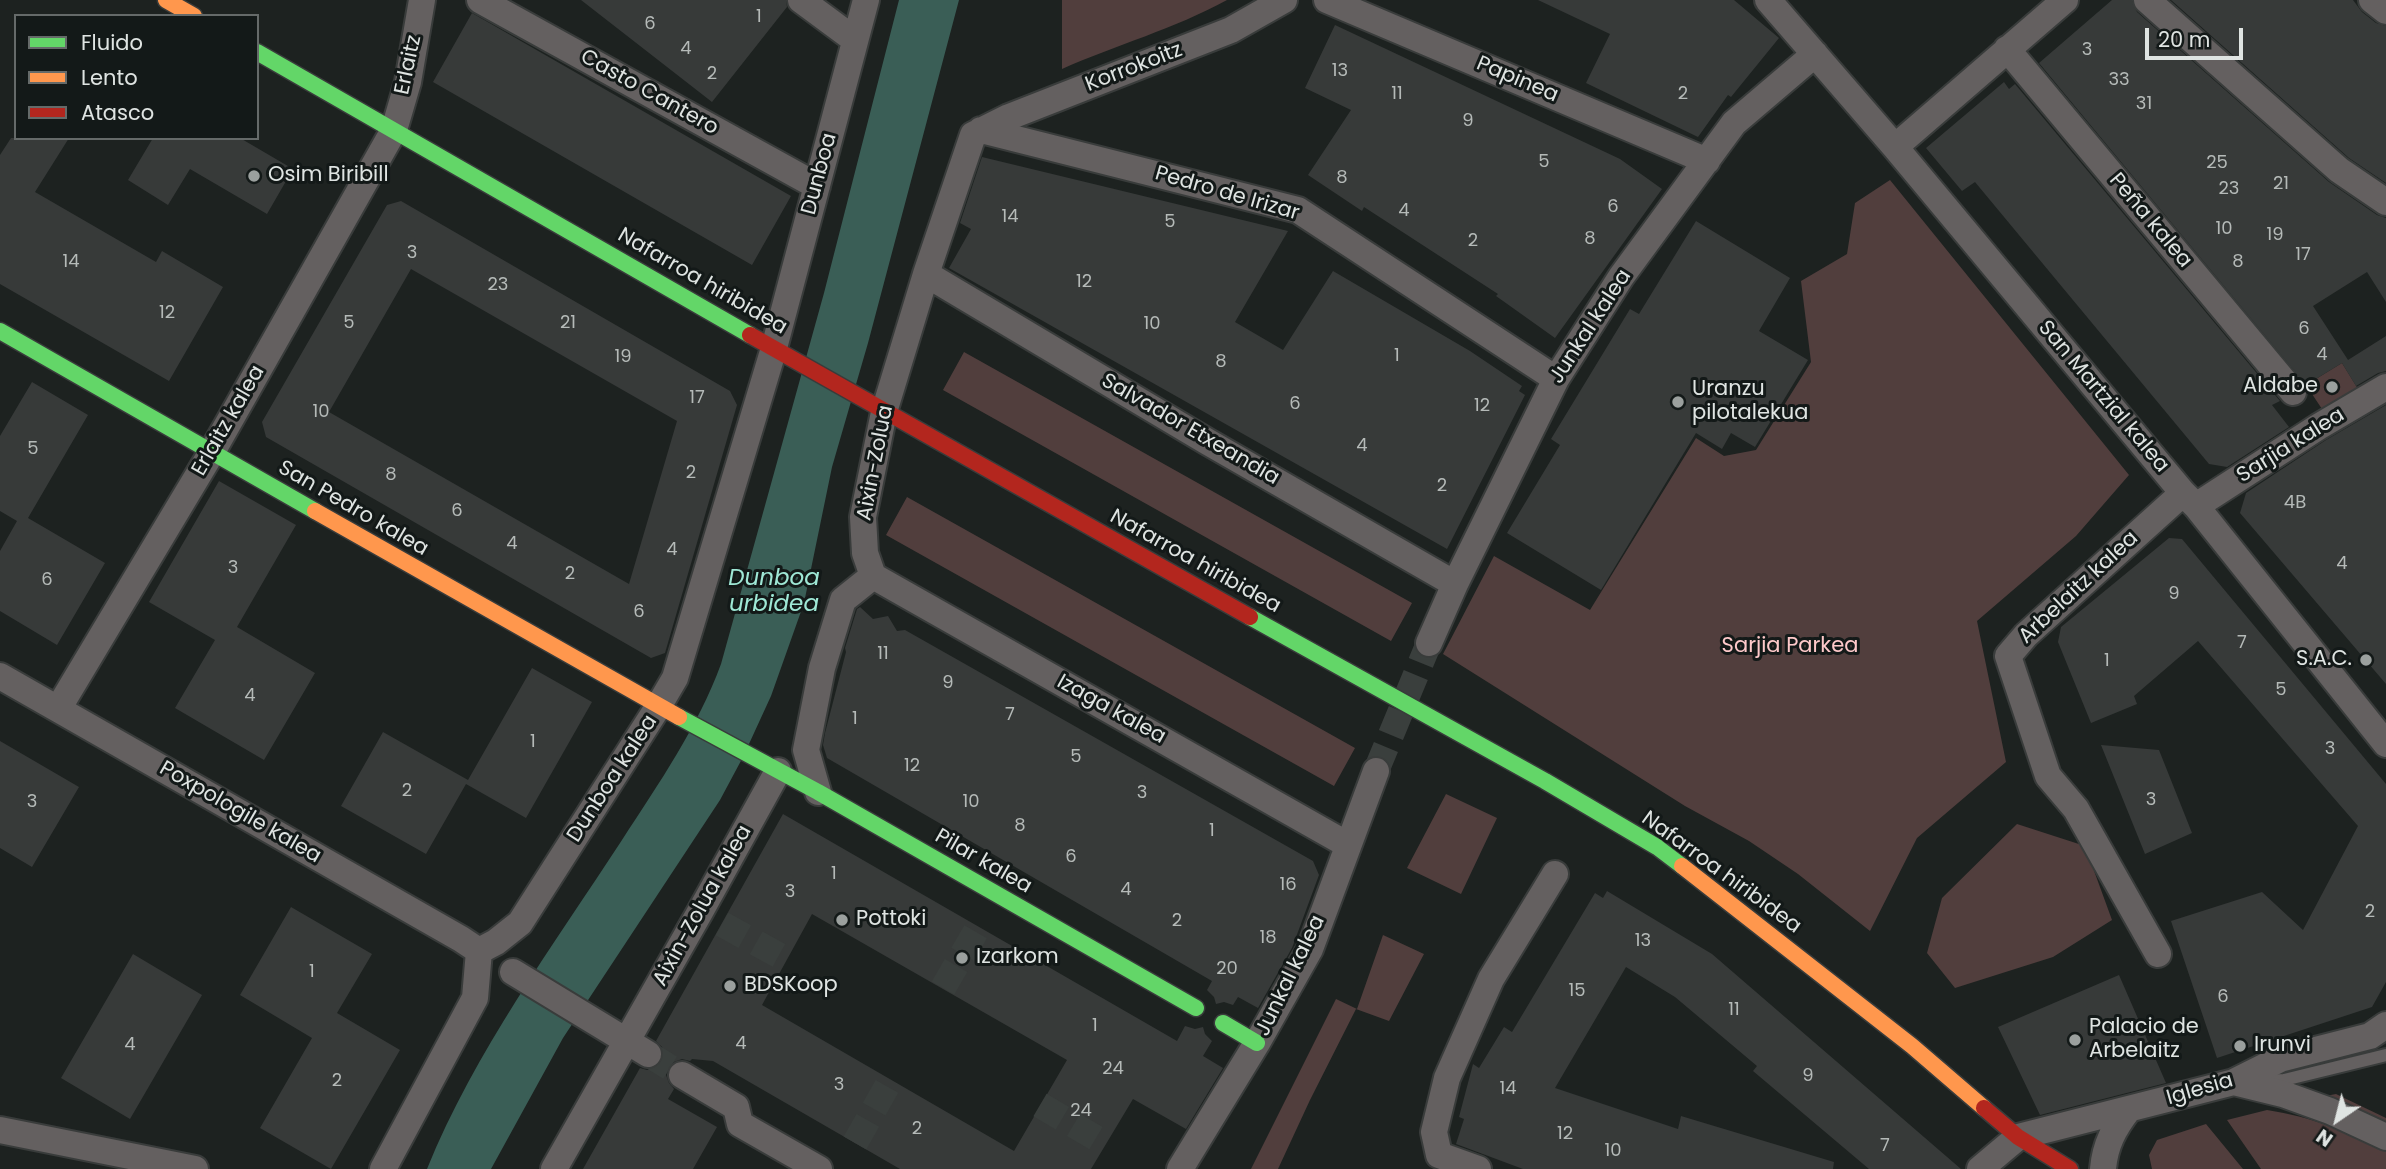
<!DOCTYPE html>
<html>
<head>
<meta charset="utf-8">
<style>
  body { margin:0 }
  #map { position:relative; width:2386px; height:1169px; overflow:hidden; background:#1d2220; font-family:Poppins,sans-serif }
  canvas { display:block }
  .legend { position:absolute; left:14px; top:14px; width:245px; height:126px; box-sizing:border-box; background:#131918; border:2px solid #656a69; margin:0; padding:9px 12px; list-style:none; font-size:21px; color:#dfe4e2 }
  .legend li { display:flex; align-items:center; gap:14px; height:35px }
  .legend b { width:35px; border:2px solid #656a69 }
  .north { position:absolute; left:2302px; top:1085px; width:70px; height:70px; -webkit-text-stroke:5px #131918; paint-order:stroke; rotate:215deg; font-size:19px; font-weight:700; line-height:28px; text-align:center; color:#dfe4e2 }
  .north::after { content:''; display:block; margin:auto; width:24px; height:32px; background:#dfe4e2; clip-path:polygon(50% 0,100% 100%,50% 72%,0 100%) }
  .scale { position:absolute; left:2145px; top:28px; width:98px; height:32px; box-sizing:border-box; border:4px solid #dfe4e2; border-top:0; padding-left:9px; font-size:21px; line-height:24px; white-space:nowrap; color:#dfe4e2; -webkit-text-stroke:5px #131918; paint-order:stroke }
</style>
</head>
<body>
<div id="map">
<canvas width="2386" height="1169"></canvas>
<ul class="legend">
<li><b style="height:9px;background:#63d668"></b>Fluido</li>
<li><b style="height:9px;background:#ff974d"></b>Lento</li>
<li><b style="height:9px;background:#b3261e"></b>Atasco</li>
</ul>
<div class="north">N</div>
<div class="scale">20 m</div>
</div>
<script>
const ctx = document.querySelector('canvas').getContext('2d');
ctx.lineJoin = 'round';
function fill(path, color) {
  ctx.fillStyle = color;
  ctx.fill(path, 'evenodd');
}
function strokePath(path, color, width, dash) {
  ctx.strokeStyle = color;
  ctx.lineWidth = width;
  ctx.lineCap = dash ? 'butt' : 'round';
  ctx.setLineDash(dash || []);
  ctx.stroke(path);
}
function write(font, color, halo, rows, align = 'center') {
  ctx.font = font + ' Poppins,sans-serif';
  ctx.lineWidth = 6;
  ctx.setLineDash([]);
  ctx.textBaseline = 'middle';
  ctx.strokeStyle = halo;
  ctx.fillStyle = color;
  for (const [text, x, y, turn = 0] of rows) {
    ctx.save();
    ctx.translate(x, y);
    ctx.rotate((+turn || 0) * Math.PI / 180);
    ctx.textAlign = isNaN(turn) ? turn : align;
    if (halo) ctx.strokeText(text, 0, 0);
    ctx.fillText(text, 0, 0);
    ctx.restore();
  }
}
const green = new Path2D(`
  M 1062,0 L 1227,0 C 1174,29 1116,45 1062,69 Z
  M 1890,180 L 2129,475 L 2076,536 L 1977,621 L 2006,762 L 1917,838 L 1870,931 L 1798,874 L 1749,841 L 1685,806 L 1443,654 L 1494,556 L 1590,610 L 1696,438 L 1724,456 L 1756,450 L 1811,362 L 1801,281 L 1847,254 L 1855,203 Z
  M 964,352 L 1412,603 L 1391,641 L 943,390 Z
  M 2342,363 L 2358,389 L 2324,412 L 2306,385 Z
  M 907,497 L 1355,748 L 1334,786 L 886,535 Z
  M 1446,794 L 1497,818 L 1461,894 L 1407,868 Z
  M 2017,824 L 2085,846 L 2112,920 L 2053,957 L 1955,988 L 1927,953 L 1942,898 Z
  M 1383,935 L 1424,954 L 1389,1021 L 1356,1009 L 1310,1100 L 1278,1169 L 1251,1169 L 1336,999 L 1357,1009 Z
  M 2336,1094 L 2386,1118 L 2386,1125 L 2320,1097 Z
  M 2267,1110 C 2313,1117 2344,1131 2386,1150 L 2386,1169 L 2261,1169 L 2227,1120 Z
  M 2206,1124 L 2243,1169 L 2152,1169 L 2149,1155 L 2157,1140 Z`);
const water = new Path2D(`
  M 899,0 L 959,0 L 868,343 L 832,467 L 804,603 L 771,696 L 743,757 L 720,800 L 563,1038 L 491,1169 L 427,1169 C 475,1051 553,946 622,840 C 659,783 698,727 721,664 L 824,293 Z`);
const building = new Path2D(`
  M 581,0 L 786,0 L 787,7 L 712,102 Z
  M 1538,0 L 1734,0 L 1779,38 L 1731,97 L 1728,95 L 1698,137 L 1586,83 L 1610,34 Z
  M 2112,0 L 2132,0 L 2137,12 L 2329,182 L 2377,215 L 2386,218 L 2386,302 L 2367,272 L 2313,306 L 2348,360 L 2386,336 L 2386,371 L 2378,373 L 2356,386 L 2342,363 L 2306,385 L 2039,63 Z
  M 2171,0 L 2353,0 L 2362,12 L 2376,23 L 2386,26 L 2386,183 L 2349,158 Z
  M 472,13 L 791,196 L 752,265 L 433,82 Z
  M 1335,25 L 1620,159 L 1662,189 L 1555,338 L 1496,296 L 1498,294 L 1364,207 L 1362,211 L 1308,175 L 1351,110 L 1305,88 Z
  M 2004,82 L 2009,89 L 2015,84 L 2280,401 L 2272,405 L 2289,427 L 2227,467 L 2209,464 L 1975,182 L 1962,191 L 1926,148 Z
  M 11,138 L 69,138 L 35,192 L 156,262 L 162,251 L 223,287 L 169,381 L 0,284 L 0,155 Z
  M 153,138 L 240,138 L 293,169 L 267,214 L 190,169 L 168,205 L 128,180 Z
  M 982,157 L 1288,231 L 1235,322 L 1283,350 L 1333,271 L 1470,351 L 1522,386 L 1519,391 L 1525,395 L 1447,549 L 949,268 L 971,229 L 960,223 Z
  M 401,201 L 730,391 L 737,405 L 665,653 L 651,658 L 266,437 L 262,422 L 387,205 ZM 411,269 L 677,421 L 629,584 L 329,412 Z
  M 1696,221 L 1790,278 L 1759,331 L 1808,360 L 1755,447 L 1731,433 L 1722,449 L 1696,433 L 1601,590 L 1507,533 L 1560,445 L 1551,439 L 1630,309 L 1639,314 Z
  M 32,382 L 88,415 L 28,518 L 105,563 L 57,645 L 0,611 L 0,551 L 17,521 L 0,511 L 0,436 Z
  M 2386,405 L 2386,684 L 2240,513 L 2246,493 L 2326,440 Z
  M 219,481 L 296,525 L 237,627 L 315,673 L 264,760 L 175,708 L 215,640 L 149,602 Z
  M 2169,538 L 2182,539 L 2386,784 L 2386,982 L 2372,1007 L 2217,1058 L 2171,921 L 2262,892 L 2303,930 L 2358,826 L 2198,641 L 2134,696 L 2137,704 L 2091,723 L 2058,642 L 2061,627 Z
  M 860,607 L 873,619 L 888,616 L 897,631 L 905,630 L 1313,861 L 1319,875 L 1292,948 L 1258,1008 L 1238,997 L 1233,1005 L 1224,1002 L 1216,1004 L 1214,997 L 1207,990 L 1212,981 L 827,758 L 823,745 L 825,733 L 846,652 L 845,648 L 857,609 Z
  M 532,668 L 592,702 L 526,818 L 466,784 L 426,854 L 341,806 L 383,732 L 468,780 Z
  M 0,741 L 79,787 L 32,867 L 0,848 Z
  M 2101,745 L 2159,750 L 2192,833 L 2145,854 Z
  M 783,814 L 1177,1041 L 1185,1026 L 1195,1029 L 1203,1027 L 1205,1034 L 1212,1041 L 1203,1056 L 1223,1068 L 1186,1129 L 1133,1099 L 1091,1169 L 900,1169 L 713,1061 L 692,1059 L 690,1061 L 682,1059 L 674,1062 L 668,1068 L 666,1075 L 669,1083 L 674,1089 L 668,1099 L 717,1127 L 693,1169 L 583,1169 L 640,1068 L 647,1070 L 655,1068 L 662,1062 L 664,1054 L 662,1047 L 656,1041 ZM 812,914 L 1067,1060 L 1014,1151 L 762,1005 Z
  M 1607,891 L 1712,954 L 1961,1169 L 1869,1169 L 1753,1071 L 1757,1066 L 1675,997 L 1626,967 L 1555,1088 L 1678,1129 L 1681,1116 L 1834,1162 L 1833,1169 L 1523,1169 L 1456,1144 L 1464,1119 L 1459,1117 L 1473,1064 L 1479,1068 L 1504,1027 L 1512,1032 L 1595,893 L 1603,898 Z
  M 291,907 L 372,954 L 337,1013 L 400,1050 L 331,1169 L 260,1128 L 312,1038 L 240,995 Z
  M 133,954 L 202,995 L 130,1119 L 61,1078 Z
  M 2119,975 L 2166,1083 L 2040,1115 L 1998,1027 Z`);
const streetTunnel = new Path2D(`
  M 1376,771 L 1429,643
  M 722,924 L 787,960
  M 943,988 L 979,926
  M 648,1054 L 682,1075
  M 1040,1105 L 1106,1144
  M 855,1143 L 890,1081`);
const lane = new Path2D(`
  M 2267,1081 L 2284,1080 L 2386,1055`);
const street = new Path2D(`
  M 480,0 L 817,186
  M 801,0 L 855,40
  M 1327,0 L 1707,161
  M 1768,0 L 1895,147 L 2183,493 L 2196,506 L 2386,744
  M 2147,0 L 2339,170 L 2386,202
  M 2372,0 L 2386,11
  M 2007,49 L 2293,392
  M 981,130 L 1298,210 L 1556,379
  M 1895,147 L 2065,0
  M 926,274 L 1208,442 L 1455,584
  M 2196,506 L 2318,427 L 2386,387
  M 873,576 L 865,553 L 863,517 L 884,412 L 926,274 L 973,135 L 1009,117 L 1231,30 L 1284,0
  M 873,576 L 1348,845
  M 1429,643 L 1455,584 L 1556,379 L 1621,277 L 1734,123 L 1815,54
  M 0,676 L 461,939 L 479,951
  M 58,709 L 212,452 L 394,130 L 408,82 L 422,0
  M 818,792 L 806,750 L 822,668 L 843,600 L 873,576
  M 2158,954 L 2076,809 L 2048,776 L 2008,656 L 2026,635 L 2183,493
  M 513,972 L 648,1054
  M 682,1075 L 736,1107 L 740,1124 L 819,1169
  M 2234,1082 L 2283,1094 L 2330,1111 L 2386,1137
  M 0,1130 L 195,1169
  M 383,1169 L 475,998 L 479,951 L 496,942 L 520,923 L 658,707 L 675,678 L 774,348 L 866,0
  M 554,1169 L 700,912 L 778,771
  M 1180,1169 L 1257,1043 L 1310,949 L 1376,771
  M 1478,1169 L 1439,1155 L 1434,1132 L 1447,1078 L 1491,979 L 1555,874
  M 1980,1169 L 2018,1137 L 2234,1082 L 2280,1059 L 2370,1036 L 2386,1025
  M 2103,1169 C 2105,1145 2114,1128 2129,1109`);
const fast = new Path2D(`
  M 257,52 L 750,335
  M 0,331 L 315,511
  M 1250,617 L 1545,781 L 1657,847 L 1682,866
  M 679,717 L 818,792 L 1196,1008
  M 1223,1023 L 1257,1043`);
const slow = new Path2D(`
  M 166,0 L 194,16
  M 315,511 L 679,717
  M 1682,866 L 1912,1046 L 1984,1108`);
const jam = new Path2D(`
  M 750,335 L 1250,617
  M 1984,1108 L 2018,1137 L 2070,1169`);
const markers = [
  [254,176,7,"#9ba09e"],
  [2332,387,7,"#9ba09e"],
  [1678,402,7,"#9ba09e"],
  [2366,660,7,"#9ba09e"],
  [842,920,7,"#9ba09e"],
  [962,958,7,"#9ba09e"],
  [730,986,7,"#9ba09e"],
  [2075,1040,7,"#9ba09e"],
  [2240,1046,7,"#9ba09e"]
];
const numberNames = [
  ["1",759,17],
  ["6",650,24],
  ["4",686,49],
  ["3",2087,50],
  ["13",1340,71],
  ["2",712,74],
  ["33",2119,80],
  ["11",1397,94],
  ["2",1683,94],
  ["31",2144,104],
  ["9",1468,121],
  ["5",1544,162],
  ["25",2217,163],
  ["8",1342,178],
  ["21",2281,184],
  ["23",2229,189],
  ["6",1613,207],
  ["4",1404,211],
  ["14",1010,217],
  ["5",1170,222],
  ["10",2224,229],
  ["19",2275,235],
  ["8",1590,239],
  ["2",1473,241],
  ["3",412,253],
  ["17",2303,255],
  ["14",71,262],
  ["8",2238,262],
  ["12",1084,282],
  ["23",498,285],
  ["12",167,313],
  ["5",349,323],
  ["21",568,323],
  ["10",1152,324],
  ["6",2304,329],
  ["4",2322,355],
  ["1",1397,356],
  ["19",623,357],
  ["8",1221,362],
  ["17",697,398],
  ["6",1295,404],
  ["12",1482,406],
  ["10",321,412],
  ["4",1362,446],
  ["5",33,449],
  ["2",691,473],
  ["8",391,475],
  ["2",1442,486],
  ["4B",2295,503],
  ["6",457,511],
  ["4",512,544],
  ["4",672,550],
  ["4",2342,564],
  ["3",233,568],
  ["2",570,574],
  ["6",47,580],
  ["9",2174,594],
  ["6",639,612],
  ["7",2242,643],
  ["11",883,654],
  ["1",2107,661],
  ["9",948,683],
  ["5",2281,690],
  ["4",250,696],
  ["7",1010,715],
  ["1",855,719],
  ["1",533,742],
  ["3",2330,749],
  ["5",1076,757],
  ["12",912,766],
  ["2",407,791],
  ["3",1142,793],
  ["3",2151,800],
  ["3",32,802],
  ["10",971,802],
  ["8",1020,826],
  ["1",1212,831],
  ["6",1071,857],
  ["1",834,874],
  ["16",1288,885],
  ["4",1126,890],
  ["3",790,892],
  ["2",2370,912],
  ["2",1177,921],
  ["18",1268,938],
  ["13",1643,941],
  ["20",1227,969],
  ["1",312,972],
  ["15",1577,991],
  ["6",2223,997],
  ["11",1734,1010],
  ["1",1095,1026],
  ["4",741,1044],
  ["4",130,1045],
  ["24",1113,1069],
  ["9",1808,1076],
  ["2",337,1081],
  ["3",839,1085],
  ["14",1508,1089],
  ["24",1081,1111],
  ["2",917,1129],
  ["12",1565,1134],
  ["7",1885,1146],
  ["10",1613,1151]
];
const streetNames = [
  ["Erlaitz",409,65,-78],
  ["Korrokoitz",1134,68,-21],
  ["Papinea",1517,80,23],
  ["Casto Cantero",649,93,29],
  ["Dunboa",820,174,-75],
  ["Pedro de Irizar",1227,194,16],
  ["Peña kalea",2150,221,50],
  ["Nafarroa hiribidea",702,282,30],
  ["Junkal kalea",1591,327,-57],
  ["San Martzial kalea",2103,397,50],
  ["Erlaitz kalea",229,421,-60],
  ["Salvador Etxeandia",1190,430,30],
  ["Sarjia kalea",2291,446,-32],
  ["Aixin-Zolua",876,463,-79],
  ["San Pedro kalea",353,509,30],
  ["Nafarroa hiribidea",1195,562,29],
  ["Arbelaitz kalea",2079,588,-43],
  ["Izaga kalea",1111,710,29],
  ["Dunboa kalea",613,779,-57],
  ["Poxpologile kalea",240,813,30],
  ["Pilar kalea",983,862,30],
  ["Nafarroa hiribidea",1721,873,36],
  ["Aixin-Zolua kalea",703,906,-61],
  ["Junkal kalea",1291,976,-64],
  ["Iglesia",2200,1090,-16]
];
const poiNames = [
  ["Osim Biribill",268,176],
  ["Aldabe",2318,387,"right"],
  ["Uranzu",1692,390],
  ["pilotalekua",1692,414],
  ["S.A.C.",2352,660,"right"],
  ["Pottoki",856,920],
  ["Izarkom",976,958],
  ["BDSKoop",744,986],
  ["Palacio de",2089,1028],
  ["Arbelaitz",2089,1052],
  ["Irunvi",2254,1046]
];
const parkNames = [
  ["Sarjia Parkea",1790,647]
];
const waterNames = [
  ["Dunboa",774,579],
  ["urbidea",774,605]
];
fill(green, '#513e3d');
fill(water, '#3a5e56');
fill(building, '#373a39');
strokePath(streetTunnel, '#3a3f3d', 26, [26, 13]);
strokePath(lane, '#393c3b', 16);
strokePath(street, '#393c3b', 30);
strokePath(fast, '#393c3b', 19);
strokePath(slow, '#393c3b', 19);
strokePath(jam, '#393c3b', 19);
strokePath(lane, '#646060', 12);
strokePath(street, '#646060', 26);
strokePath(fast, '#63d668', 16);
strokePath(slow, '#ff974d', 16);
strokePath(jam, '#b3261e', 16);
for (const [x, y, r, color] of markers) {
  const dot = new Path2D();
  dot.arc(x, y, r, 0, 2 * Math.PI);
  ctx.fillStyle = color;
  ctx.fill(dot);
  strokePath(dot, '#131918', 2.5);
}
write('18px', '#b5bab8', null, numberNames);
write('21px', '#dfe4e2', '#131918', streetNames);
write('21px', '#dfe4e2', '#131918', poiNames, 'left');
write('21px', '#fec9ca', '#131918', parkNames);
write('italic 23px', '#9fe8d6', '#131918', waterNames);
</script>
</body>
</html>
